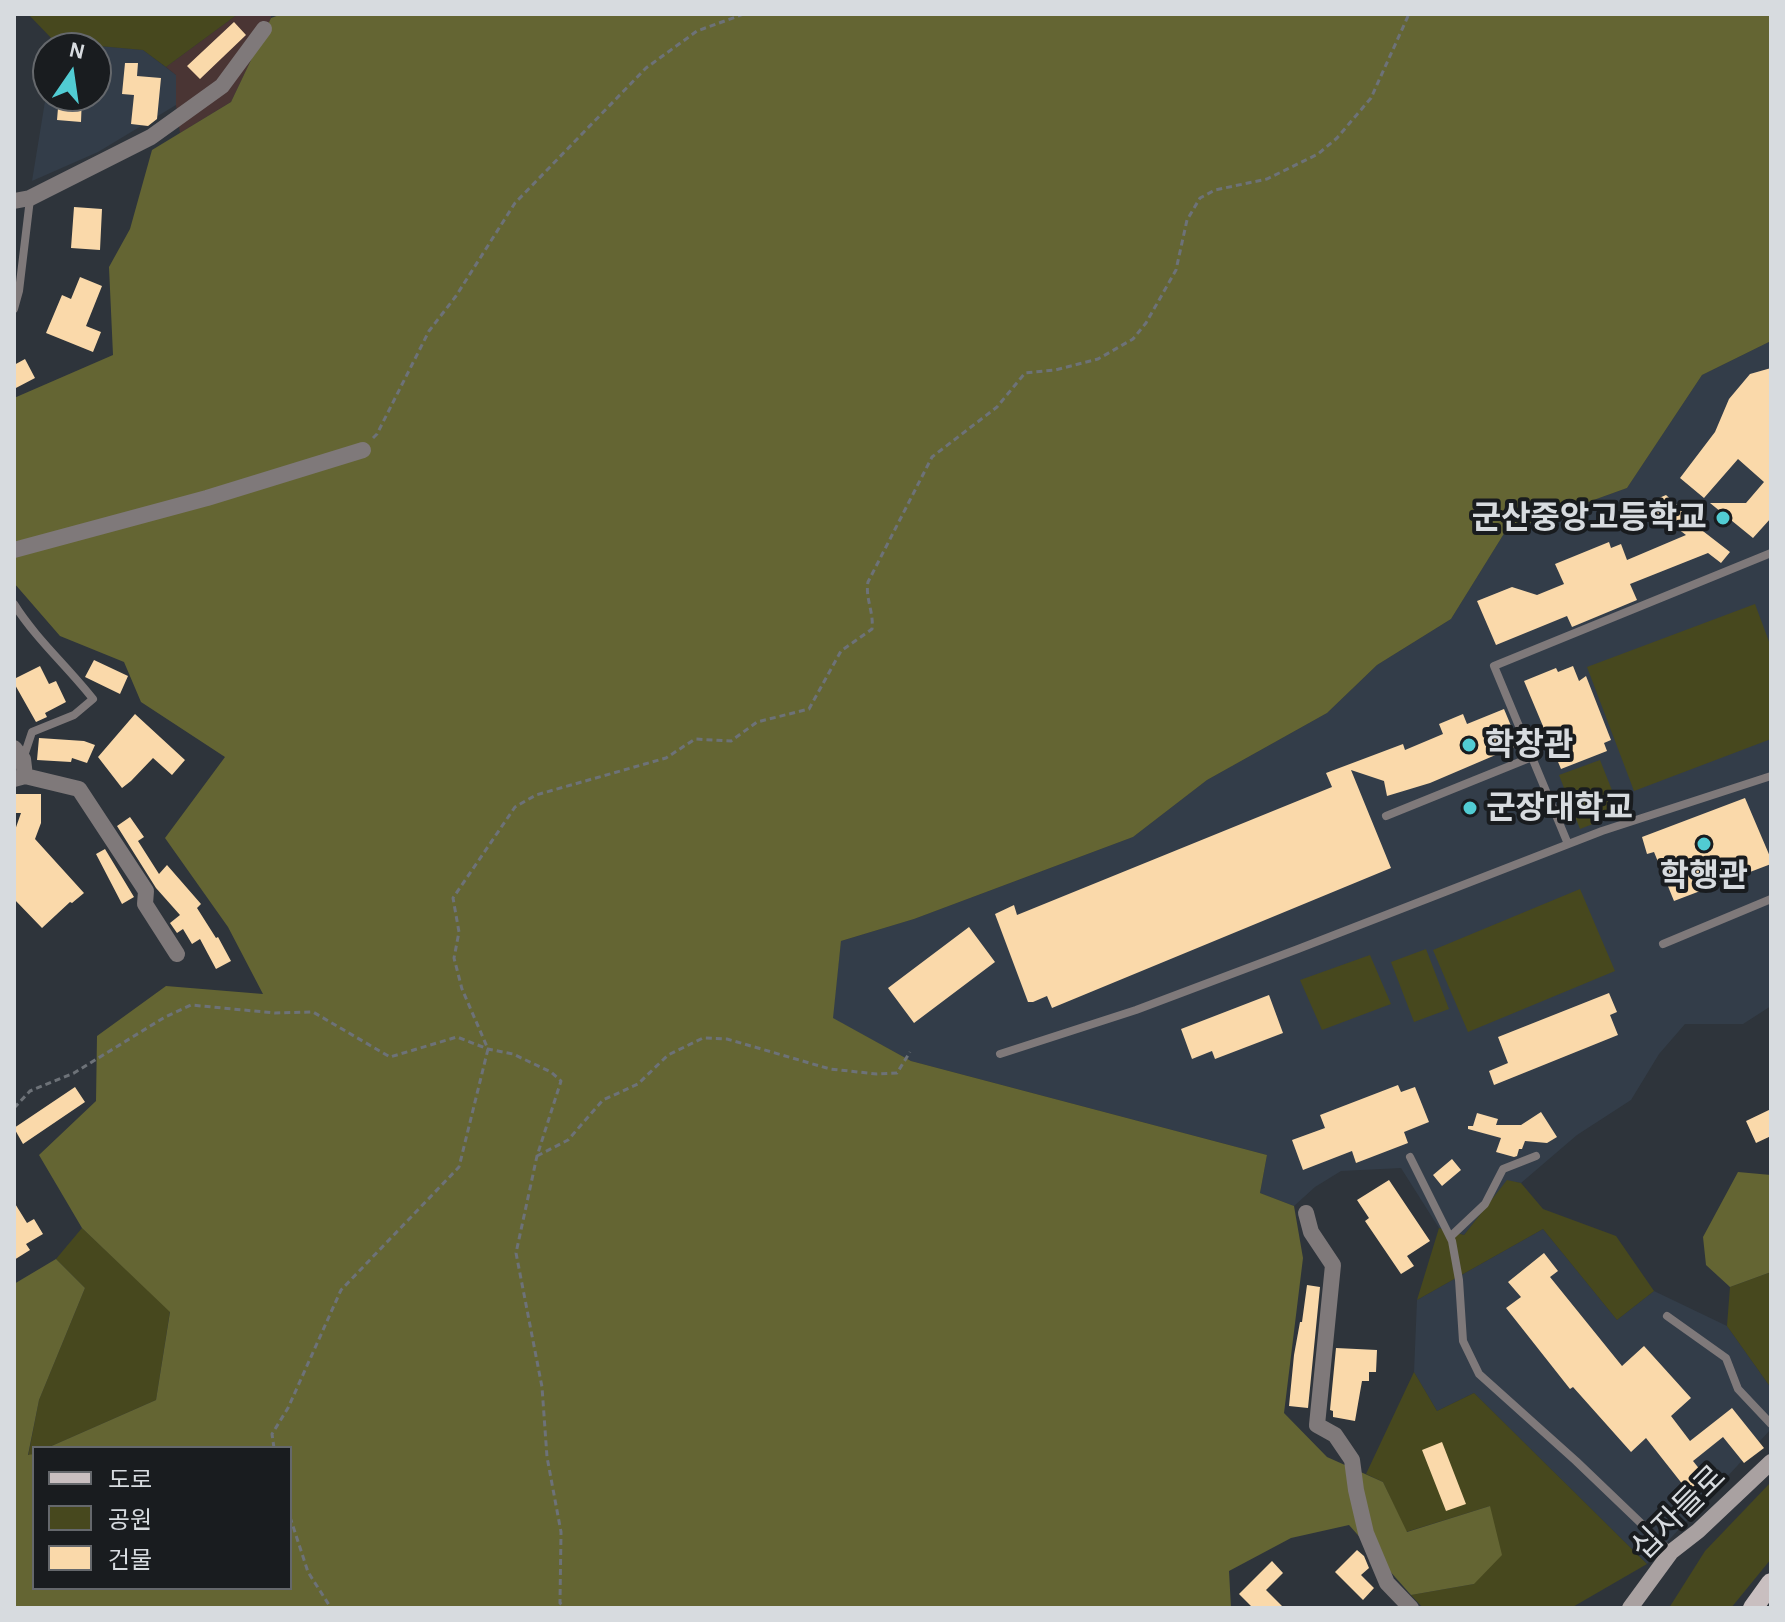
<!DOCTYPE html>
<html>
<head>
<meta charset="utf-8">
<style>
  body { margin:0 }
  #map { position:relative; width:1785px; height:1622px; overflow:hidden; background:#2e343b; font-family:"Alegreya Sans","Noto Sans KR",sans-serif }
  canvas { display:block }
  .frame { position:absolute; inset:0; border:16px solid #d7dbdf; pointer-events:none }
  .legend { position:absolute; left:32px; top:1446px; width:260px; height:144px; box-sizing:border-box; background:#191c1f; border:2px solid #65686c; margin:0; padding:10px 14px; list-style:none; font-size:24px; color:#d7dbdf }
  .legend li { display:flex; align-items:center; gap:16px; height:40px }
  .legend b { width:40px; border:2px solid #65686c }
  .north { position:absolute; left:32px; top:32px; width:80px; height:80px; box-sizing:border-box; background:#191c1f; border:2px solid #65686c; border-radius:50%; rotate:13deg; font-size:22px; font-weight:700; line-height:32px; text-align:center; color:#d7dbdf }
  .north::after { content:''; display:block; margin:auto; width:28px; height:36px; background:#51ccd3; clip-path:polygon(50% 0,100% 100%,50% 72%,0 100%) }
</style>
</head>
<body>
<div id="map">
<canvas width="1785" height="1622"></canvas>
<div class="frame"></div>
<ul class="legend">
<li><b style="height:10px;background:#c9bfc0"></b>도로</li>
<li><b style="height:22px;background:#47481e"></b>공원</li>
<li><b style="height:22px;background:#fad9aa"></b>건물</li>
</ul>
<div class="north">N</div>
</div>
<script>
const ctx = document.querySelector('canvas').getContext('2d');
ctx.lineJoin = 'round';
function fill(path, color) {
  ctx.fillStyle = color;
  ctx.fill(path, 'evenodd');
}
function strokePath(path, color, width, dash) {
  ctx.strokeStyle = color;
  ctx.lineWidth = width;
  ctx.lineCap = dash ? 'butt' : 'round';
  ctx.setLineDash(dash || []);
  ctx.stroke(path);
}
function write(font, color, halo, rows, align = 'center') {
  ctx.font = font + ' "Alegreya Sans","Noto Sans KR",sans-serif';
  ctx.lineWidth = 8;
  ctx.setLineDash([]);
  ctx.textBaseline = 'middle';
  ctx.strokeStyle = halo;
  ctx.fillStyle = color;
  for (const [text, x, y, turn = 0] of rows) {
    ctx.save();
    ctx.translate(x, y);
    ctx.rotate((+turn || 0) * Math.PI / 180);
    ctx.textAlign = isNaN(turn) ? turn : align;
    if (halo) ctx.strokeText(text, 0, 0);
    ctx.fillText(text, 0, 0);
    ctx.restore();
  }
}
const built = new Path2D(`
  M 55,42 L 143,50 L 176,75 L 176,105 L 98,152 L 32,181 L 48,83 L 48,96 L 96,96 L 96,48 L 54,48 Z
  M 1771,341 L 1771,1006 L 1743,1024 L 1685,1024 L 1659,1054 L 1631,1100 L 1577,1135 L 1521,1183 L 1507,1181 L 1464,1235 L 1439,1228 L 1401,1168 L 1341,1171 L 1315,1187 L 1294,1206 L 1260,1193 L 1267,1155 L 911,1061 L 832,1018 L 841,941 L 914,919 L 1133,837 L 1207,780 L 1327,713 L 1377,665 L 1451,619 L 1505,532 L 1627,488 L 1702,375 Z
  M 1543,1229 L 1617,1320 L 1654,1291 L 1727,1326 L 1771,1388 L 1771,1429 L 1647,1564 L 1474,1393 L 1437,1411 L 1414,1372 L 1417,1300 Z`);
const industrial = new Path2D(`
  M 238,14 L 271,14 L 271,18 L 231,102 L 180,133 L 176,105 L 176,75 L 166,67 Z`);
const green = new Path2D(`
  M 28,14 L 238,14 L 166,67 L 143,50 L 55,42 Z
  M 1755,604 L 1771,647 L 1771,739 L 1634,791 L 1587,667 Z
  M 1600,760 L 1621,813 L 1580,829 L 1559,775 Z
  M 1580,889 L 1615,971 L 1468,1032 L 1433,950 Z
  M 1426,949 L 1449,1009 L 1414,1022 L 1391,962 Z
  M 1370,955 L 1391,1004 L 1322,1030 L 1300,980 Z
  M 1507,1180 L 1521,1183 L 1543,1209 L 1616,1236 L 1654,1291 L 1617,1320 L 1543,1229 L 1417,1300 L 1439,1228 L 1464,1235 Z
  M 82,1228 L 170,1311 L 156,1400 L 47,1448 L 34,1448 L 34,1454 L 28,1457 L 39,1400 L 85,1288 L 56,1259 Z
  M 1771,1272 L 1771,1388 L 1727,1326 L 1730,1287 Z
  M 1414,1372 L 1437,1411 L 1474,1393 L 1647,1564 L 1571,1608 L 1423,1608 L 1411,1595 L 1474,1584 L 1490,1506 L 1406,1532 L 1383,1482 L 1366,1474 Z
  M 1771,1482 L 1771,1559 L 1731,1608 L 1669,1608 L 1705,1551 Z`);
const forest = new Path2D(`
  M 282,14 L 1771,14 L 1771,341 L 1702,375 L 1627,488 L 1505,532 L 1451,619 L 1377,665 L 1327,713 L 1207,780 L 1133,837 L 914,919 L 841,941 L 833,1018 L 911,1061 L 1267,1155 L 1260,1193 L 1294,1206 L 1303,1258 L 1284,1413 L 1327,1457 L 1383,1482 L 1407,1532 L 1490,1506 L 1502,1555 L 1474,1584 L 1411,1595 L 1349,1525 L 1291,1538 L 1229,1571 L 1231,1608 L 14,1608 L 14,1284 L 56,1259 L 85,1288 L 39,1400 L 28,1455 L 34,1454 L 34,1588 L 290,1588 L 290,1448 L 47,1448 L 156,1400 L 170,1312 L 82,1228 L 39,1155 L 96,1101 L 97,1036 L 166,986 L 263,994 L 228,927 L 165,838 L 225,757 L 141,702 L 124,662 L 60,636 L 14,583 L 14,398 L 113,355 L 109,267 L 130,229 L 152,150 L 231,102 L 271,18 Z
  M 1738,1172 L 1771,1175 L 1771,1272 L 1730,1287 L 1706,1265 L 1703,1237 Z`);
const building = new Path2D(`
  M 234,22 L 246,35 L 200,79 L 187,66 Z
  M 125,63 L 138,63 L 137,76 L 161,78 L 157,119 L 148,126 L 131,124 L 134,95 L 122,94 Z
  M 59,96 L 82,96 L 81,122 L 57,120 Z
  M 74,207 L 102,209 L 100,250 L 71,248 Z
  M 80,277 L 102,286 L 86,326 L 101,332 L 93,352 L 46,333 L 62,295 L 71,299 Z
  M 25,359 L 35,378 L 14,389 L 14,365 Z
  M 1771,368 L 1771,518 L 1753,538 L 1710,503 L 1746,503 L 1764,482 L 1738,459 L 1704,498 L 1680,478 L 1715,432 L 1729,399 L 1750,374 Z
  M 1666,495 L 1701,527 L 1699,528 L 1730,552 L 1721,563 L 1708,553 L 1630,584 L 1637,600 L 1572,627 L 1567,616 L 1496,645 L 1477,601 L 1512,587 L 1537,595 L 1564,584 L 1555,564 L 1609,542 L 1611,548 L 1621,544 L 1627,560 L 1686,535 L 1645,504 Z
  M 94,660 L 128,676 L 120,694 L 85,677 Z
  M 40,666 L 49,684 L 56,681 L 66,702 L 45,713 L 47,717 L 36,722 L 14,683 L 14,679 Z
  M 1573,666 L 1579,681 L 1586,676 L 1611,740 L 1604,743 L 1607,751 L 1561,769 L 1524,681 L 1556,668 L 1558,672 Z
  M 1504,709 L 1519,745 L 1430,783 L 1387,796 L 1384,781 L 1351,770 L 1391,868 L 1052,1008 L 1047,996 L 1033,1002 L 1028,1002 L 995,914 L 1014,905 L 1017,915 L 1332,787 L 1326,773 L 1403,744 L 1405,750 L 1443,734 L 1439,724 L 1463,714 L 1467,724 Z
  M 135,714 L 185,760 L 172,775 L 153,758 L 131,781 L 122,788 L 98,757 Z
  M 39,738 L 84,741 L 95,745 L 87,763 L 72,758 L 71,762 L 37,760 Z
  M 14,794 L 41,794 L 41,823 L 35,839 L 84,893 L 72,903 L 70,902 L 42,928 L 14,899 L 14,833 L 21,813 L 14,813 Z
  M 1745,798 L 1771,859 L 1771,864 L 1674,901 L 1654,852 L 1647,854 L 1642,837 Z
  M 130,817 L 144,837 L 138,841 L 159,874 L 167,865 L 201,904 L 197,908 L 216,938 L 218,937 L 231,961 L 216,969 L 200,939 L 192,944 L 183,929 L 177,933 L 170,923 L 180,915 L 156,888 L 117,826 Z
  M 105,849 L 134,897 L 122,904 L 96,854 Z
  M 969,927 L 995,962 L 914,1023 L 888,988 Z
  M 1609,993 L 1617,1012 L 1610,1015 L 1618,1035 L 1494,1085 L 1489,1071 L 1508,1063 L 1498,1037 Z
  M 1269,995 L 1283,1033 L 1215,1059 L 1212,1051 L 1192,1059 L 1181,1029 Z
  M 1398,1085 L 1401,1092 L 1415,1087 L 1429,1122 L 1404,1132 L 1408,1143 L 1356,1163 L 1352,1151 L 1303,1170 L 1292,1140 L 1325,1128 L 1320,1115 Z
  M 75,1087 L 85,1102 L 23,1144 L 14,1128 Z
  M 1771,1109 L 1771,1136 L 1756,1143 L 1746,1121 Z
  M 1541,1112 L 1557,1137 L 1547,1143 L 1525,1141 L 1522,1149 L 1519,1149 L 1517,1156 L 1514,1157 L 1496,1152 L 1501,1138 L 1468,1129 L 1468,1126 L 1473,1126 L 1477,1113 L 1498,1119 L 1496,1125 L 1521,1125 Z
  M 1452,1159 L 1461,1170 L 1442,1186 L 1433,1175 Z
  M 1389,1180 L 1430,1241 L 1407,1256 L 1414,1266 L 1401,1274 L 1365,1221 L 1369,1218 L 1357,1200 Z
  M 14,1202 L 27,1223 L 34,1219 L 43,1234 L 26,1244 L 30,1250 L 14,1260 Z
  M 1544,1253 L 1558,1271 L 1550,1277 L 1622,1366 L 1644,1346 L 1691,1398 L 1671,1416 L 1690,1441 L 1732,1408 L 1764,1448 L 1744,1463 L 1723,1437 L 1693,1461 L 1709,1481 L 1691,1495 L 1646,1438 L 1631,1452 L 1573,1387 L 1570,1389 L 1506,1308 L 1521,1297 L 1508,1282 Z
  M 1307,1285 L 1320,1287 L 1308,1408 L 1289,1406 L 1294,1355 L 1300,1322 L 1302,1322 Z
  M 1336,1348 L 1377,1350 L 1376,1372 L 1369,1372 L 1369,1381 L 1362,1381 L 1355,1421 L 1333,1417 L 1333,1411 L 1330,1410 Z
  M 1442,1442 L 1466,1504 L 1446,1511 L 1422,1450 Z
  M 1357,1550 L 1364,1556 L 1369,1568 L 1361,1575 L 1374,1588 L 1363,1600 L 1335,1572 Z
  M 1272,1561 L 1283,1573 L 1266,1590 L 1284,1608 L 1253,1608 L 1239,1594 Z`);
const path = new Path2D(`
  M 373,438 L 377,434 L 429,331 L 456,296 L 515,203 L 646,68 L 697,31 L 744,14
  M 14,1108 L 30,1091 L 74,1073 L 165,1017 L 191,1005 L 275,1013 L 313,1012 L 390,1057 L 457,1037 L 488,1049 L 513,1054 L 551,1072 L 561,1081 L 537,1156 L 516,1253 L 542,1387 L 547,1457 L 561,1532 L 560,1603 L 566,1608
  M 537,1156 L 568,1140 L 603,1100 L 638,1084 L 668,1055 L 703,1038 L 727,1039 L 830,1069 L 877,1074 L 897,1073 L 910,1052
  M 274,1448 L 272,1434 L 288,1408 L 341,1290 L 459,1167 L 488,1049 L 462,989 L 454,958 L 459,932 L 453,898 L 515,807 L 536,795 L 666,758 L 695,739 L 731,741 L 757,722 L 809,709 L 841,651 L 872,629 C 874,612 865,598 868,582 L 932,457 L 997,407 L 1025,373 L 1055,370 L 1098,359 L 1133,339 L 1146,323 L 1176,270 L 1187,220 L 1200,198 L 1215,190 L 1267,179 L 1318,154 L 1337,138 L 1371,98 L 1409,14
  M 290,1517 L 308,1572 L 331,1608`);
const service = new Path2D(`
  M 14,309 L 19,291 L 30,199
  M 14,604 C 36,639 68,667 93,699 L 74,715 L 32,732 L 23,759
  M 1386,816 L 1532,757
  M 1568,844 L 1494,666 L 1771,553
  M 1663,944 L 1771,899
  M 1000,1054 L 1136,1010 L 1298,949 L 1602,831 L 1771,776
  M 1410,1157 L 1452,1241 L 1459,1280 L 1463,1341 L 1479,1374 L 1576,1461 L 1671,1552
  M 1450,1237 L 1485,1204 L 1503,1169 L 1536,1156
  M 1667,1316 L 1726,1358 L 1738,1389 L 1771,1424`);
const minor = new Path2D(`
  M 14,201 L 30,198 L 151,137 L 222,86 L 264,29
  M 14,550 L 207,498 L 363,450
  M 14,748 L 23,759 L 25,776 L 14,779
  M 25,776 L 79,789 L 146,891 L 145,904 L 177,954
  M 1306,1213 L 1311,1232 L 1333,1265 L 1317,1425 L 1335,1435 L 1352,1460 L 1356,1490 L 1366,1533 L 1387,1583 L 1411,1608`);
const secondary = new Path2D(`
  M 1630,1608 L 1671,1552 L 1698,1531 L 1771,1462`);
const primary = new Path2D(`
  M 1753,1608 L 1771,1583`);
const markers = [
  [1723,518,8,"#51ccd3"],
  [1469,745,8,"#51ccd3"],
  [1470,808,8,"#51ccd3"],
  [1704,844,8,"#51ccd3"]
];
const poiNames = [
  ["군산중앙고등학교",1707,518,"right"],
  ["학창관",1485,745],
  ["군장대학교",1486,808],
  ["학행관",1704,876,"center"]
];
const streetNames = [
  ["십자들로",1679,1513,-45]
];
fill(built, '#333d49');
fill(industrial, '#4a3534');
fill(green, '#47481e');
fill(forest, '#646533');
fill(building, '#fad9aa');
strokePath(path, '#6d7278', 3, [6, 4]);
strokePath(service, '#7f797a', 8);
strokePath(minor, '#7f797a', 16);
strokePath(secondary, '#a9a1a1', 16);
strokePath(primary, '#c9bfc0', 20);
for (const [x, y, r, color] of markers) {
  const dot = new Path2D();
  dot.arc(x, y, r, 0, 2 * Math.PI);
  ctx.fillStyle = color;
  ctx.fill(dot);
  strokePath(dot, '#191c1f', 3);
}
write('bold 32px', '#d7dbdf', '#191c1f', poiNames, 'left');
write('32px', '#d7dbdf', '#191c1f', streetNames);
</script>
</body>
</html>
